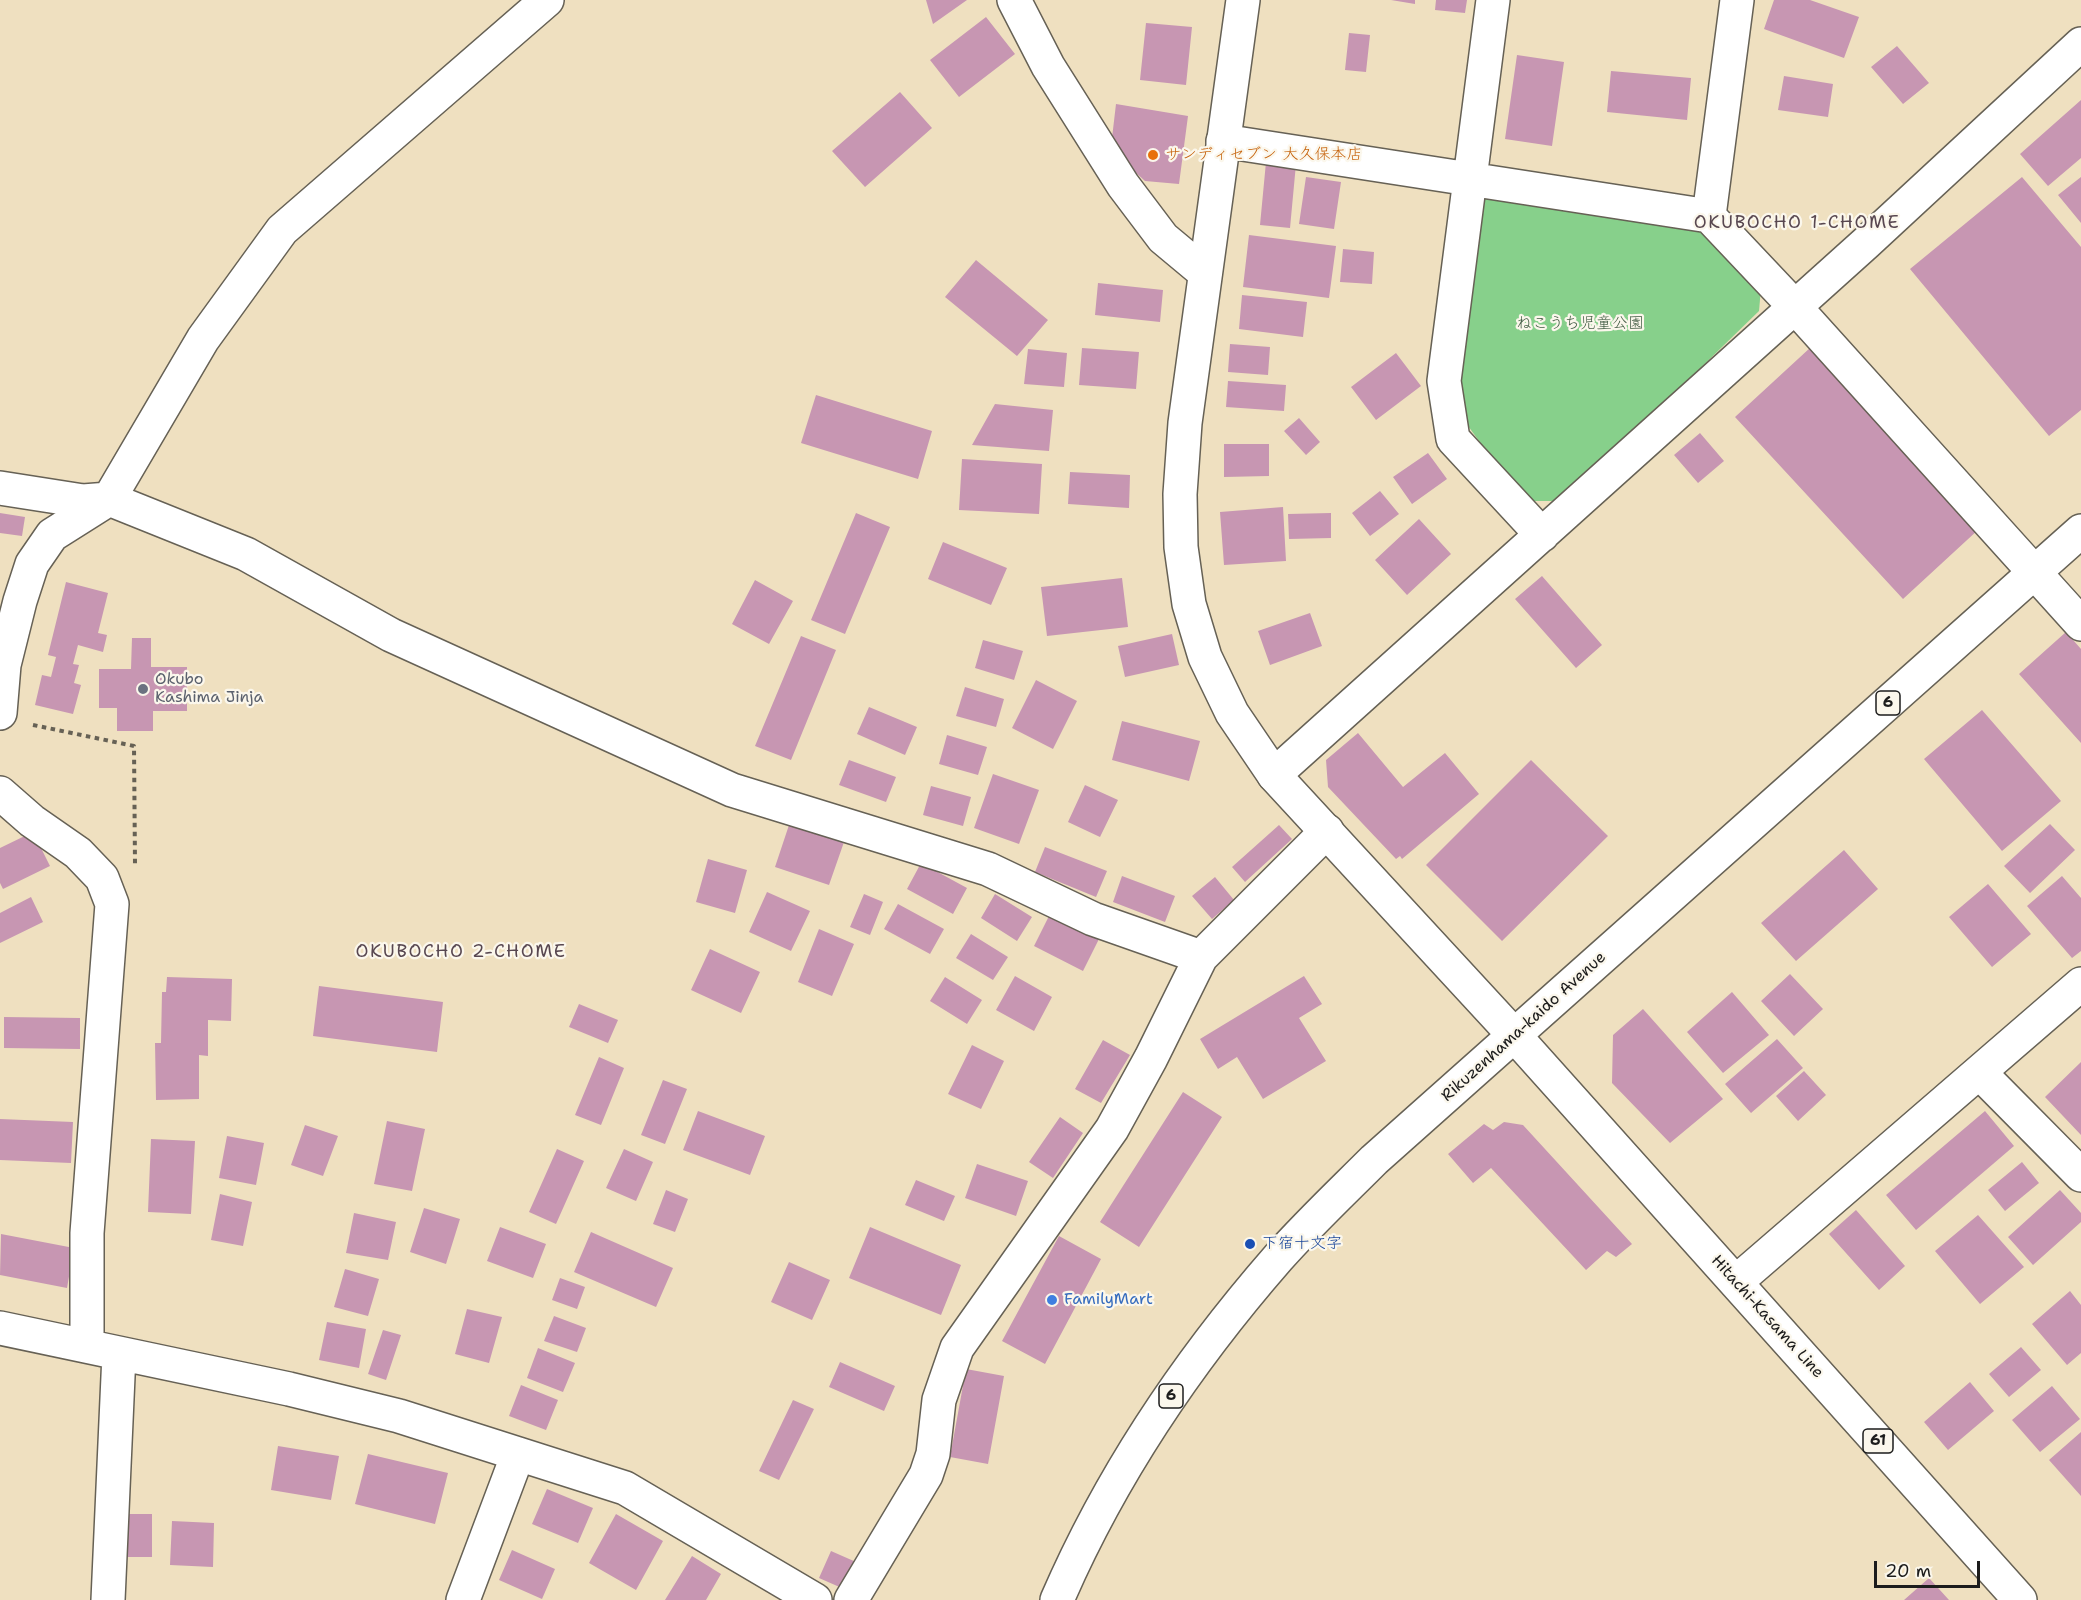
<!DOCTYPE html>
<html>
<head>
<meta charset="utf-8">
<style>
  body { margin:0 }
  #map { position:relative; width:2081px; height:1600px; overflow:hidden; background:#efe0c0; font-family:"Shantell Sans",sans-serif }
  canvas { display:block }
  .scale { position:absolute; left:1874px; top:1561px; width:106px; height:27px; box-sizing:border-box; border:3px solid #1c1c1c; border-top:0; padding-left:8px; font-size:18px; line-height:21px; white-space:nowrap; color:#1c1c1c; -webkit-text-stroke:4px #fbf7ec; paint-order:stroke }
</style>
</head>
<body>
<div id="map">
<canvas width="2081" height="1600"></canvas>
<div class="scale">20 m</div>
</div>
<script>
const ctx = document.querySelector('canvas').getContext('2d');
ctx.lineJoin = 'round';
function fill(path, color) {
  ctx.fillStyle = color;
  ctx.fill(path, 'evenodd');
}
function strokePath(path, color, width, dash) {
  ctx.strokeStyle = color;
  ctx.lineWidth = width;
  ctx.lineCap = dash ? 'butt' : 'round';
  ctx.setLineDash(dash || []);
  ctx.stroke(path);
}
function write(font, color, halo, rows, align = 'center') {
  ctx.font = font + ' "Shantell Sans","Klee One",sans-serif';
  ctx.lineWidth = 4.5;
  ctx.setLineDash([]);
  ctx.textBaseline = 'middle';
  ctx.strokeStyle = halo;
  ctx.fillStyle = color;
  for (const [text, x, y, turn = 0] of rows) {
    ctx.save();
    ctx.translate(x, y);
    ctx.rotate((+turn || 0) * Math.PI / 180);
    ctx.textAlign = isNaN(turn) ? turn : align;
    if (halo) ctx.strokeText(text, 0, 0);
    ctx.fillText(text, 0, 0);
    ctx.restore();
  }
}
const green = new Path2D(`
  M 1489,192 L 1699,223 L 1761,288 L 1759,311 L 1564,501 L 1522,501 L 1466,423 L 1458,367 L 1478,208 Z`);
const building = new Path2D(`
  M 926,0 L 967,0 L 933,24 Z
  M 1391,0 L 1415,0 L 1415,4 Z
  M 1436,0 L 1467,0 L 1465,13 L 1435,10 Z
  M 1774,0 L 1810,0 L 1859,17 L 1844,58 L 1764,29 Z
  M 986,17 L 1015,54 L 959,97 L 930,60 Z
  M 1146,23 L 1192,27 L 1186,85 L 1140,80 Z
  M 1349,33 L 1370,35 L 1366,72 L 1345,70 Z
  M 1897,46 L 1929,83 L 1903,104 L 1871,67 Z
  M 1517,55 L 1564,62 L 1552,146 L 1505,139 Z
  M 1611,71 L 1691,78 L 1687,120 L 1607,112 Z
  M 1784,76 L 1833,84 L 1828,117 L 1778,110 Z
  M 900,92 L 932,128 L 865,187 L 832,151 Z
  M 2081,100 L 2081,158 L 2048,186 L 2020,154 Z
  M 1116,104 L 1188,116 L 1179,184 L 1145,181 L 1134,171 L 1112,138 Z
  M 1266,162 L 1296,164 L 1290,228 L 1260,225 Z
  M 1306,177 L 1341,182 L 1334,229 L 1299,224 Z
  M 2022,177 L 2081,247 L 2081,410 L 2049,436 L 1910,269 Z
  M 2081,177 L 2081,223 L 2058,195 Z
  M 1249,235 L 1336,246 L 1329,298 L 1243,287 Z
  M 1343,249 L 1374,252 L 1372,284 L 1340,282 Z
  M 976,260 L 1048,320 L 1017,356 L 945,297 Z
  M 1098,283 L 1163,290 L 1160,322 L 1095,315 Z
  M 1242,295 L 1307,302 L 1303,337 L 1239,329 Z
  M 1230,344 L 1270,347 L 1268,375 L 1228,372 Z
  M 1811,347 L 1979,529 L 1903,599 L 1735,417 Z
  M 1082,348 L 1139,352 L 1136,389 L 1079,385 Z
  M 1028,349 L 1067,353 L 1064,387 L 1024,384 Z
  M 1396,353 L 1421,386 L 1376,420 L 1351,387 Z
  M 1228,381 L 1286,385 L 1284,411 L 1226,407 Z
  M 816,395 L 932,431 L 918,479 L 801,443 Z
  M 995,404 L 1053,410 L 1049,451 L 972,445 Z
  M 1299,418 L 1320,442 L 1306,455 L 1284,431 Z
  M 1700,433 L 1724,461 L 1698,483 L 1674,455 Z
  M 1224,444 L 1269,444 L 1269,476 L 1224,477 Z
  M 1428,453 L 1447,479 L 1412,504 L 1393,477 Z
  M 962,459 L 1042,464 L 1039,514 L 959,510 Z
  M 1070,472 L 1130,475 L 1129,508 L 1068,504 Z
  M 1380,491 L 1399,514 L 1370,536 L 1352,513 Z
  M 1283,507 L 1286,561 L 1224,565 L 1220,512 Z
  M 0,513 L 25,517 L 22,536 L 0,533 Z
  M 856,513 L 890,527 L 845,634 L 811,620 Z
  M 1331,513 L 1331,538 L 1289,539 L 1288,514 Z
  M 1419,519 L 1451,554 L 1407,595 L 1375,560 Z
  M 943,542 L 1007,568 L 991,605 L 928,579 Z
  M 1542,576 L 1602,645 L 1576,668 L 1515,599 Z
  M 1122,578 L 1128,627 L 1047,636 L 1041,587 Z
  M 755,580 L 793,601 L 769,644 L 732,624 Z
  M 66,582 L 108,593 L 98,633 L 107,635 L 103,652 L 78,645 L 73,664 L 79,665 L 74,683 L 81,685 L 73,714 L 35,705 L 42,675 L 51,677 L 56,657 L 48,655 Z
  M 1310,613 L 1322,646 L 1270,665 L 1258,631 Z
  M 2066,632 L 2081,649 L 2081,743 L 2019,674 Z
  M 1172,634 L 1179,665 L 1125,677 L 1118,646 Z
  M 801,636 L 836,650 L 791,760 L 755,746 Z
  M 132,638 L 151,638 L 151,667 L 187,667 L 187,711 L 153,711 L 153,731 L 117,731 L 117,708 L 99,708 L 99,669 L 131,669 Z
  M 983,640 L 1023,651 L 1014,680 L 975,668 Z
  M 1036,680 L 1077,701 L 1053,749 L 1012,728 Z
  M 965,687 L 1004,699 L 996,727 L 956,716 Z
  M 869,707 L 917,727 L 905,755 L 857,734 Z
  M 1982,710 L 2061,801 L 2002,851 L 1924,759 Z
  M 1122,721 L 1200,741 L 1189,781 L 1112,760 Z
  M 1358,733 L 1403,787 L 1445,753 L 1479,794 L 1402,859 L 1400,856 L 1396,859 L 1328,787 L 1326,760 Z
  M 947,735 L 987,747 L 978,775 L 939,764 Z
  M 849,760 L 896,777 L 886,802 L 839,785 Z
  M 1531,760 L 1608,836 L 1502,941 L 1426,865 Z
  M 993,774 L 1039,790 L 1019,844 L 974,828 Z
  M 1085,785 L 1118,800 L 1100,837 L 1068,822 Z
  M 931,786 L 971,797 L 963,826 L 923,815 Z
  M 2050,824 L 2075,850 L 2030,893 L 2004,866 Z
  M 789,825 L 844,842 L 829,885 L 775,867 Z
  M 1279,825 L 1292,839 L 1245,882 L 1232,867 Z
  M 33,832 L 50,866 L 3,889 L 0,883 L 0,848 Z
  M 1045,847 L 1107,871 L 1096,897 L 1035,872 Z
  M 1844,850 L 1878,889 L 1796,961 L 1761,923 Z
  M 708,859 L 747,870 L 735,913 L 696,902 Z
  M 921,863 L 967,888 L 953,914 L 907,889 Z
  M 1122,876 L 1175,896 L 1165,922 L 1113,902 Z
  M 2062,876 L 2081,898 L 2081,951 L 2072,958 L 2027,906 Z
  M 1215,877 L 1234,900 L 1212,919 L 1192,896 Z
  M 1988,884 L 2031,934 L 1992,967 L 1949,917 Z
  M 767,892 L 810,911 L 791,951 L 749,932 Z
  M 864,894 L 883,902 L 870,935 L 850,927 Z
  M 995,894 L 1032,917 L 1017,941 L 981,918 Z
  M 31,897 L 43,922 L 0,943 L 0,913 Z
  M 898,904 L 944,929 L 930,954 L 884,929 Z
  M 1050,914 L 1099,939 L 1083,971 L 1034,946 Z
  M 819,929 L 854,944 L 832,996 L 798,982 Z
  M 971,934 L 1008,957 L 993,980 L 956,958 Z
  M 710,949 L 760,972 L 741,1013 L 691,990 Z
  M 1790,974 L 1823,1009 L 1794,1036 L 1761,1001 Z
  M 1015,976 L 1052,997 L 1034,1031 L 996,1010 Z
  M 1304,976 L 1322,1004 L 1299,1018 L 1326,1061 L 1263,1099 L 1237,1057 L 1218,1069 L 1200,1039 Z
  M 167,977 L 232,979 L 231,1021 L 208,1020 L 208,1056 L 199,1055 L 199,1099 L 156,1100 L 155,1043 L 161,1043 L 162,992 L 166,992 Z
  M 945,977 L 982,1000 L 967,1024 L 930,1001 Z
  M 319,986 L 443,1002 L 437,1052 L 313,1036 Z
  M 1732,992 L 1769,1035 L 1723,1073 L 1687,1032 Z
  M 579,1004 L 618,1020 L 608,1043 L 569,1027 Z
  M 1643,1009 L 1723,1099 L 1670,1143 L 1612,1083 L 1613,1035 Z
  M 4,1017 L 80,1018 L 80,1049 L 4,1048 Z
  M 1777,1039 L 1803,1068 L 1751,1113 L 1725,1084 Z
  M 1103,1040 L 1130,1055 L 1101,1103 L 1075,1089 Z
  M 972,1045 L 1004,1061 L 981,1109 L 948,1094 Z
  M 599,1057 L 624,1068 L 601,1125 L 575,1115 Z
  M 2081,1062 L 2081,1135 L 2045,1097 Z
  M 1804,1071 L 1826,1095 L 1798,1121 L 1776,1096 Z
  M 663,1080 L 687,1089 L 665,1144 L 641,1135 Z
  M 1183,1092 L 1222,1117 L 1139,1247 L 1100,1222 Z
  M 698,1111 L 765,1136 L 750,1175 L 683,1150 Z
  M 1985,1111 L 2014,1146 L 1916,1230 L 1886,1195 Z
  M 1060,1117 L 1083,1133 L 1053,1178 L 1029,1162 Z
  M 0,1119 L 73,1122 L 71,1163 L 0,1160 Z
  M 387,1121 L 425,1129 L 412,1191 L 374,1184 Z
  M 1504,1122 L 1523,1125 L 1632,1244 L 1616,1257 L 1607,1251 L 1586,1270 L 1491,1168 L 1473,1183 L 1448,1154 L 1484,1124 L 1493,1130 Z
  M 305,1125 L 338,1136 L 323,1176 L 291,1165 Z
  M 227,1136 L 264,1143 L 256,1185 L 219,1178 Z
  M 151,1139 L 195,1141 L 191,1214 L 148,1212 Z
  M 557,1149 L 584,1161 L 556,1224 L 529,1212 Z
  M 624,1149 L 653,1162 L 636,1201 L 606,1188 Z
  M 2022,1162 L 2039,1183 L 2005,1211 L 1988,1190 Z
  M 977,1164 L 1028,1181 L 1016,1216 L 965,1198 Z
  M 916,1180 L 955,1196 L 944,1221 L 905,1205 Z
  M 666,1190 L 688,1199 L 675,1232 L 653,1224 Z
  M 2060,1190 L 2081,1213 L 2081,1222 L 2033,1265 L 2008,1237 Z
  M 220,1194 L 252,1202 L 243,1246 L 211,1240 Z
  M 424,1208 L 460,1219 L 446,1264 L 410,1252 Z
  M 1856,1210 L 1905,1266 L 1879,1290 L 1829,1234 Z
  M 354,1213 L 396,1222 L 388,1260 L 346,1253 Z
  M 1978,1215 L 2024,1267 L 1980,1304 L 1935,1251 Z
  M 500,1227 L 546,1244 L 533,1278 L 487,1261 Z
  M 870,1227 L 961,1265 L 941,1315 L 849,1278 Z
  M 591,1232 L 673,1268 L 656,1307 L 574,1272 Z
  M 1,1234 L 74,1248 L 67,1288 L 0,1275 Z
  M 1059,1236 L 1101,1259 L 1045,1364 L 1002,1341 Z
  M 789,1262 L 830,1280 L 812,1320 L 771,1302 Z
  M 345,1269 L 379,1279 L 368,1316 L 334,1307 Z
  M 560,1278 L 585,1287 L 577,1309 L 552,1300 Z
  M 2070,1291 L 2081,1305 L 2081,1353 L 2067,1365 L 2032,1324 Z
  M 467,1309 L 502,1317 L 489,1363 L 455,1354 Z
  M 554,1316 L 586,1328 L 577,1352 L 544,1341 Z
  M 327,1322 L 366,1329 L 359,1368 L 319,1360 Z
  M 383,1330 L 401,1335 L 386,1380 L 368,1374 Z
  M 2021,1347 L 2041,1370 L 2009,1397 L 1989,1374 Z
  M 538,1348 L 575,1363 L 563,1392 L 527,1378 Z
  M 840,1362 L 895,1386 L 884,1411 L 829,1387 Z
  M 966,1369 L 1004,1376 L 988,1464 L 950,1457 Z
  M 1970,1382 L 1994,1411 L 1948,1450 L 1924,1422 Z
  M 521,1385 L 558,1400 L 546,1430 L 509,1416 Z
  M 2052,1386 L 2080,1419 L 2040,1452 L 2012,1420 Z
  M 793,1400 L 814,1409 L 779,1480 L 759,1471 Z
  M 2081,1432 L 2081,1496 L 2049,1460 Z
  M 278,1446 L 339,1456 L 331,1500 L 271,1490 Z
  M 368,1454 L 448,1473 L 435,1524 L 355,1504 Z
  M 547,1489 L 593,1508 L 578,1543 L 532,1524 Z
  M 127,1514 L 152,1514 L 152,1557 L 127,1557 Z
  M 616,1514 L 663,1541 L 636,1590 L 589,1563 Z
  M 172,1521 L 214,1523 L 213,1567 L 170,1565 Z
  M 512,1550 L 555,1569 L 542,1599 L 499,1580 Z
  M 831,1551 L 856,1562 L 844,1589 L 819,1578 Z
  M 692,1556 L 721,1574 L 706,1600 L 665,1600 Z
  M 1929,1578 L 1949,1600 L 1904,1600 Z`);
const path = new Path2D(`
  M 33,725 L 134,746 L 135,864`);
const minor = new Path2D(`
  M 1014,0 L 1048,66 L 1123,185 L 1163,238 L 1205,273
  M 1493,0 L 1444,381 L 1453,439 L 1542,535
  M 1223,141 L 1709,216 L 1795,307 L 2081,624
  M 1709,216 L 1737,0
  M 0,488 L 83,501 L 109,499 L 246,554 L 391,635 L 732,790 L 988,869 L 1093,919 L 1201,957
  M 0,713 L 4,665 L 20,601 L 32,564 L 52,535 L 109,499 L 203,339 L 282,230 L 547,0
  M 1274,775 L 1866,243 L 2081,44
  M 0,793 L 32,821 L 78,853 L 102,878 L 112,904 L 87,1233 L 87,1346
  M 1980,1073 L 2081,1175
  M 0,1328 L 289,1389 L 399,1416 L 625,1488 L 815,1600
  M 108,1600 L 119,1354
  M 463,1600 L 518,1454
  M 851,1600 L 926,1475 L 933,1454 L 939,1400 L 957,1348 L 1112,1129 L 1151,1058 L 1201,957 L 1327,831`);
const tertiary = new Path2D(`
  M 1243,0 L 1185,423 L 1180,494 L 1181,547 L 1189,604 L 1205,657 L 1232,713 L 1274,775 L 1514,1035
  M 1736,1282 L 2081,984`);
const primary = new Path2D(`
  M 1514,1035 L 2020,1600`);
const trunk = new Path2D(`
  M 1057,1600 C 1111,1475 1189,1360 1278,1258 C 1308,1224 1342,1192 1374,1160 L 2081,531`);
const markers = [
  [1153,155,6,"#e8710a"],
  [143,689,6,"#6b7280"],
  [1250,1244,6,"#1a4fb4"],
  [1052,1300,6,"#3f7fe0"]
];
const shields = [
  [1888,703,24],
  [1171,1396,24],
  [1878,1441,30]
];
const shieldNames = [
  ["6",1888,703],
  ["6",1171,1396],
  ["61",1878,1441]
];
const foodNames = [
  ["サンディセブン 大久保本店",1165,155]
];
const parkNames = [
  ["ねこうち児童公園",1580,324]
];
const worshipNames = [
  ["Okubo",155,680],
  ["Kashima Jinja",155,698]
];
const streetNames = [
  ["Rikuzenhama-kaido Avenue",1524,1027,-42],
  ["Hitachi-Kasama Line",1767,1317,48]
];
const transitNames = [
  ["下宿十文字",1262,1244]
];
const shopNames = [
  ["FamilyMart",1064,1300]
];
const neighbourhoodNames = [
  ["OKUBOCHO 1-CHOME",1797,223],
  ["OKUBOCHO 2-CHOME",461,952]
];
fill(green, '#87d08b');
fill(building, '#c796b2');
strokePath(minor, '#666155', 36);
strokePath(tertiary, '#666155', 36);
strokePath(primary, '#666155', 36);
strokePath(trunk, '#666155', 36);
strokePath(path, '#666155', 4, [4.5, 4.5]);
strokePath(minor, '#fff', 33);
strokePath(tertiary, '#fff', 33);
strokePath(primary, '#fff', 33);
strokePath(trunk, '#fff', 33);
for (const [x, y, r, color] of markers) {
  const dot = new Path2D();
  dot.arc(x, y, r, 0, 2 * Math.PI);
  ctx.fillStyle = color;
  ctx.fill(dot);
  strokePath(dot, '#fbf7ec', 2);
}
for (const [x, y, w] of shields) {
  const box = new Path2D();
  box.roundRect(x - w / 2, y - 12, w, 24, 4.5);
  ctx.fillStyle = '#fbf7ec';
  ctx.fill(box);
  strokePath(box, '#1c1c1c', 1.5);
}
write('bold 15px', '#1c1c1c', null, shieldNames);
write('16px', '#c56008', '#fbf7ec', foodNames, 'left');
write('16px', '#415b43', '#fbf7ec', parkNames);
write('16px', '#5b616d', '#fbf7ec', worshipNames, 'left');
write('16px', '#1c1c1c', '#fbf7ec', streetNames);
write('16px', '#164399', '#fbf7ec', transitNames, 'left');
write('16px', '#366cbe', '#fbf7ec', shopNames, 'left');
ctx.letterSpacing = '1.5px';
write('18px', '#584750', '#fbf7ec', neighbourhoodNames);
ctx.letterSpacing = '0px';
</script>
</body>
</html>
